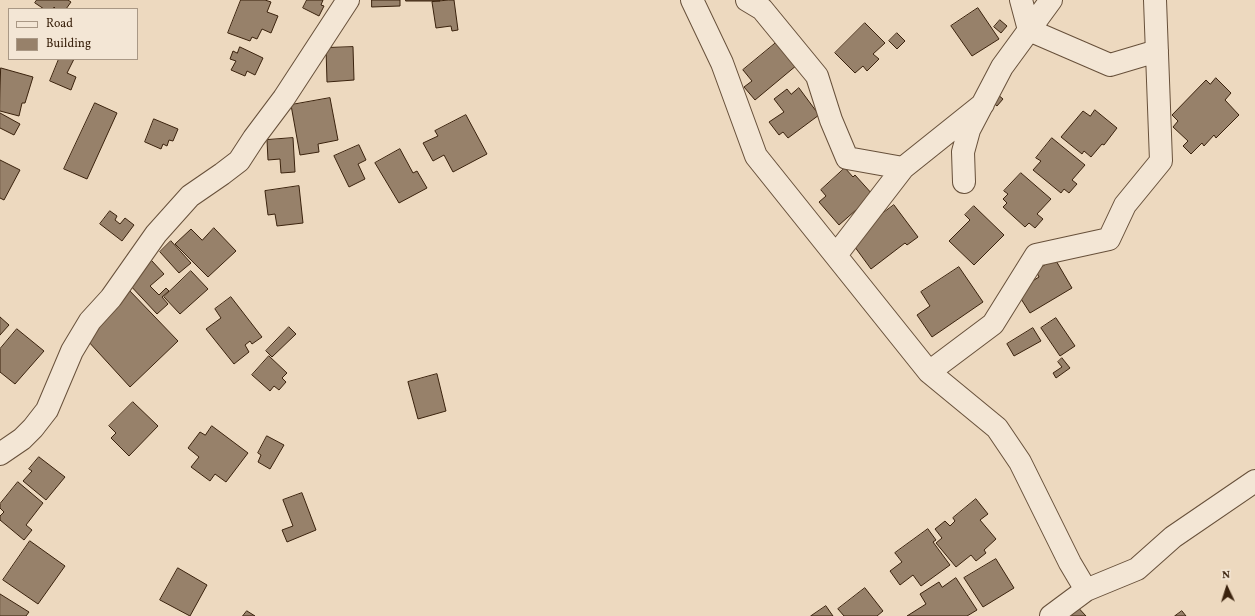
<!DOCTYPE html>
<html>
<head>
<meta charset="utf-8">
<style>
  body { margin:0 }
  #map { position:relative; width:1255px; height:616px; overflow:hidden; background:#edd9bf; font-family:Vollkorn,serif }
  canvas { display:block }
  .legend { position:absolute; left:8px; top:8px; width:130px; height:52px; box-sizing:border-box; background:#f3e6d5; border:1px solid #a99885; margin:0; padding:5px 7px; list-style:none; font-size:12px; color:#3a220d }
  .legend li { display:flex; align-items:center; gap:8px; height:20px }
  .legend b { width:20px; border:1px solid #a99885 }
  .north { position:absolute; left:1207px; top:568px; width:40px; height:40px; -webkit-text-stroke:3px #f3e6d5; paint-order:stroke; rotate:356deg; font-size:11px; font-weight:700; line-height:16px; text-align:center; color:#3a220d }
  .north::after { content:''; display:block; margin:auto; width:14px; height:18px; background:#3a220d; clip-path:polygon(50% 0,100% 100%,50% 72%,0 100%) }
</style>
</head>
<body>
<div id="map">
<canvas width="1255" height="616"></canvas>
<ul class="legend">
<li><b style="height:5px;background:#f3e6d5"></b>Road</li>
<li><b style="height:11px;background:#97816a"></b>Building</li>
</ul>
<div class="north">N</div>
</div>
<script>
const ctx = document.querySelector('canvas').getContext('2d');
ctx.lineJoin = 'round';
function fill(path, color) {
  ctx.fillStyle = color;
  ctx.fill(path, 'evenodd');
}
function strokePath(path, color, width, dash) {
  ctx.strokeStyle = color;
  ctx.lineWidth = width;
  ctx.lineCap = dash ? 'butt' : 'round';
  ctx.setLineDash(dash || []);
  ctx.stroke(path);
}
const building = new Path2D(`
  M 37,0 L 68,0 L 71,2 L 66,9 L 56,9 L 54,7 L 53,9 L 44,9 L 35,3 Z
  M 241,0 L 265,0 L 271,2 L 267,12 L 278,16 L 271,33 L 262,29 L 257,39 L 252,37 L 250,41 L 228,33 Z
  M 307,0 L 323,0 L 321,5 L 324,6 L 319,16 L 303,8 Z
  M 372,0 L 400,0 L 400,6 L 372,7 Z
  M 406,0 L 440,0 L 440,1 L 406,1 Z
  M 449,0 L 454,0 L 458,30 L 452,31 L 451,26 L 436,28 L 432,2 Z
  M 978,8 L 999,39 L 972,56 L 951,26 Z
  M 1000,20 L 1007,26 L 1001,33 L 994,27 Z
  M 865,23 L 885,43 L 873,54 L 879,59 L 867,71 L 863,66 L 855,73 L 835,53 Z
  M 897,33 L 905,41 L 897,49 L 889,41 Z
  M 777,42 L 797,65 L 755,100 L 744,87 L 752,81 L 743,70 Z
  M 240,47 L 263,58 L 255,75 L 247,71 L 245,76 L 231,70 L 236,61 L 230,59 L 233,51 L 237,53 Z
  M 353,47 L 354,80 L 327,82 L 326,48 Z
  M 59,59 L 74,59 L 67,73 L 76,77 L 71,90 L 50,81 Z
  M 1,68 L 33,77 L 25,103 L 22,103 L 19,116 L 0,111 Z
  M 1216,78 L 1231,93 L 1225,100 L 1239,115 L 1216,138 L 1214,135 L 1204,146 L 1202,143 L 1191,154 L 1183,146 L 1188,141 L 1173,127 L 1178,121 L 1172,115 L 1206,80 L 1210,84 Z
  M 799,88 L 819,115 L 788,138 L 783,132 L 779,135 L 769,122 L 784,112 L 774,99 L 787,89 L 791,94 Z
  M 997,94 L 1003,99 L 997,106 L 991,101 Z
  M 330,98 L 338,140 L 318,144 L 319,152 L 300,155 L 291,105 Z
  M 95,103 L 117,113 L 87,179 L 64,169 Z
  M 1095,110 L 1117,128 L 1104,145 L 1102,144 L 1091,157 L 1084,151 L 1082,154 L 1061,137 L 1083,111 L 1090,116 Z
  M 0,113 L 20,124 L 14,135 L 0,128 Z
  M 466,115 L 487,154 L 453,172 L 444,155 L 433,161 L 423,143 L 438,136 L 435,131 Z
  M 154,119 L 178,129 L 173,141 L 169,140 L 167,146 L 163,144 L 161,149 L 145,142 Z
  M 293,138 L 295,172 L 281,173 L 280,159 L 268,160 L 267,140 Z
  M 1052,138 L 1085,165 L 1072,180 L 1077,184 L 1069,193 L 1064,189 L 1061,193 L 1033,170 L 1041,161 L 1036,158 Z
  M 359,145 L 366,160 L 358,164 L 365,179 L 349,187 L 334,156 Z
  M 400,149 L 413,173 L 417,171 L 427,188 L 399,203 L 375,163 Z
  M 0,160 L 20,170 L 4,200 L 0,198 Z
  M 845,168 L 853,177 L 855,175 L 873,195 L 839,225 L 819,202 L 826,196 L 821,190 Z
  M 1021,173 L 1051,199 L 1037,214 L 1043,219 L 1035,228 L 1029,223 L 1025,227 L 1003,207 L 1007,203 L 1003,199 L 1008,194 L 1004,191 Z
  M 299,186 L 303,223 L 277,226 L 275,214 L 268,215 L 265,191 Z
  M 894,205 L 918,237 L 907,245 L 905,243 L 871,269 L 849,239 Z
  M 974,206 L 1004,235 L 974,265 L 949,241 L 970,220 L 965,215 Z
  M 110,211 L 117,216 L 115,220 L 120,224 L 125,218 L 134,225 L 122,241 L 100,224 Z
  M 214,228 L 236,251 L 208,277 L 175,244 L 191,229 L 202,240 Z
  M 171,241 L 191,263 L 179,273 L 160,252 Z
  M 1055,259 L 1072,288 L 1030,313 L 1016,291 L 1039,277 L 1036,271 Z
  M 152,261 L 164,274 L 150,286 L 159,295 L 166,288 L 169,291 L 162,297 L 168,304 L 157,314 L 128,283 Z
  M 959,267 L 983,302 L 932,337 L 917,315 L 930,306 L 921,292 Z
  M 191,271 L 208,289 L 180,314 L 164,297 Z
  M 128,289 L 178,341 L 130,387 L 87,340 Z
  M 231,297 L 262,337 L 252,344 L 250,341 L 245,345 L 249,352 L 234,364 L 206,329 L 221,318 L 215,309 Z
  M 0,317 L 9,325 L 0,335 Z
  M 1056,318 L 1075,346 L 1060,356 L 1041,328 Z
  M 289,327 L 296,334 L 272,357 L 266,351 Z
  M 1033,328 L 1041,341 L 1014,356 L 1007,344 Z
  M 17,329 L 44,351 L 15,384 L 0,372 L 0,349 Z
  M 269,356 L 287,373 L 282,378 L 286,382 L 279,390 L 274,386 L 270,391 L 252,375 Z
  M 1062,358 L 1070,368 L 1056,378 L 1053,373 L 1062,367 L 1058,362 Z
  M 437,374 L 446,411 L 418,419 L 408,382 Z
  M 133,402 L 158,426 L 129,456 L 111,438 L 116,433 L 109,426 Z
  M 212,426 L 248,453 L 226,482 L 215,474 L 210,481 L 191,467 L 199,457 L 188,448 L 200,432 L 205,435 Z
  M 267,436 L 284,445 L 270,469 L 258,462 L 261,455 L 258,453 Z
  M 39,457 L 65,477 L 46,500 L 23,481 L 32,471 L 29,469 Z
  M 18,482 L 43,503 L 26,525 L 32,530 L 24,540 L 0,520 L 0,516 L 4,512 L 0,508 L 0,504 Z
  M 302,493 L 316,530 L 287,542 L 282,530 L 293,526 L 283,500 Z
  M 976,499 L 988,514 L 980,520 L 996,539 L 984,550 L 986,553 L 976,561 L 971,555 L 956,567 L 936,543 L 942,538 L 935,529 L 945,521 L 950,526 L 955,521 L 953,518 Z
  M 928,529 L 936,540 L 933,542 L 950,565 L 921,586 L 913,575 L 900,585 L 890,571 L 902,562 L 895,553 Z
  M 30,541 L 65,566 L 38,604 L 3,580 Z
  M 996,559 L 1014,588 L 983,607 L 964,578 Z
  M 178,568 L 207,585 L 190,616 L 160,600 Z
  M 956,578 L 977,610 L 967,616 L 907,616 L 926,604 L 920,594 L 939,582 L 942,587 Z
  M 865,588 L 883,611 L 877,616 L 844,616 L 838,609 Z
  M 0,594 L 29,612 L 26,616 L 0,616 Z
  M 1073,602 L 1086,616 L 1064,616 Z
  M 826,606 L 833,616 L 811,616 Z
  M 247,611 L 255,616 L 243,616 Z
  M 1182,611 L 1186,616 L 1175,616 Z`);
const minor = new Path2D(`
  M 692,0 L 722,63 L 756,156 L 929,372 L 997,428 L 1020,462 L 1070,563 L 1086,590
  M 747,0 L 762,9 L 817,76 L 831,120 L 847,158 L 903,168 L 983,104
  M 1021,0 L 1029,30 L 1110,65 L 1157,51
  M 964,182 L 963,152 L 969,130 L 1002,67 L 1051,0
  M 836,255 L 903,168
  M 929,372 L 993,324 L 1036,255 L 1109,239 L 1125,205 L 1161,161 L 1155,0
  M 0,454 L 22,439 L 33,428 L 47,410 L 72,351 L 90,321 L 111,298 L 156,234 L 190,196 L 222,174 L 239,161 L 254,138 L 284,98 L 348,0
  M 1051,616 L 1086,590 L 1137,569 L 1173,537 L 1255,481`);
fill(building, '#97816a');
strokePath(building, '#3a220d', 1);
strokePath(minor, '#67503a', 24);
strokePath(minor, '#f3e6d5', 22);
</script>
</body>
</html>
